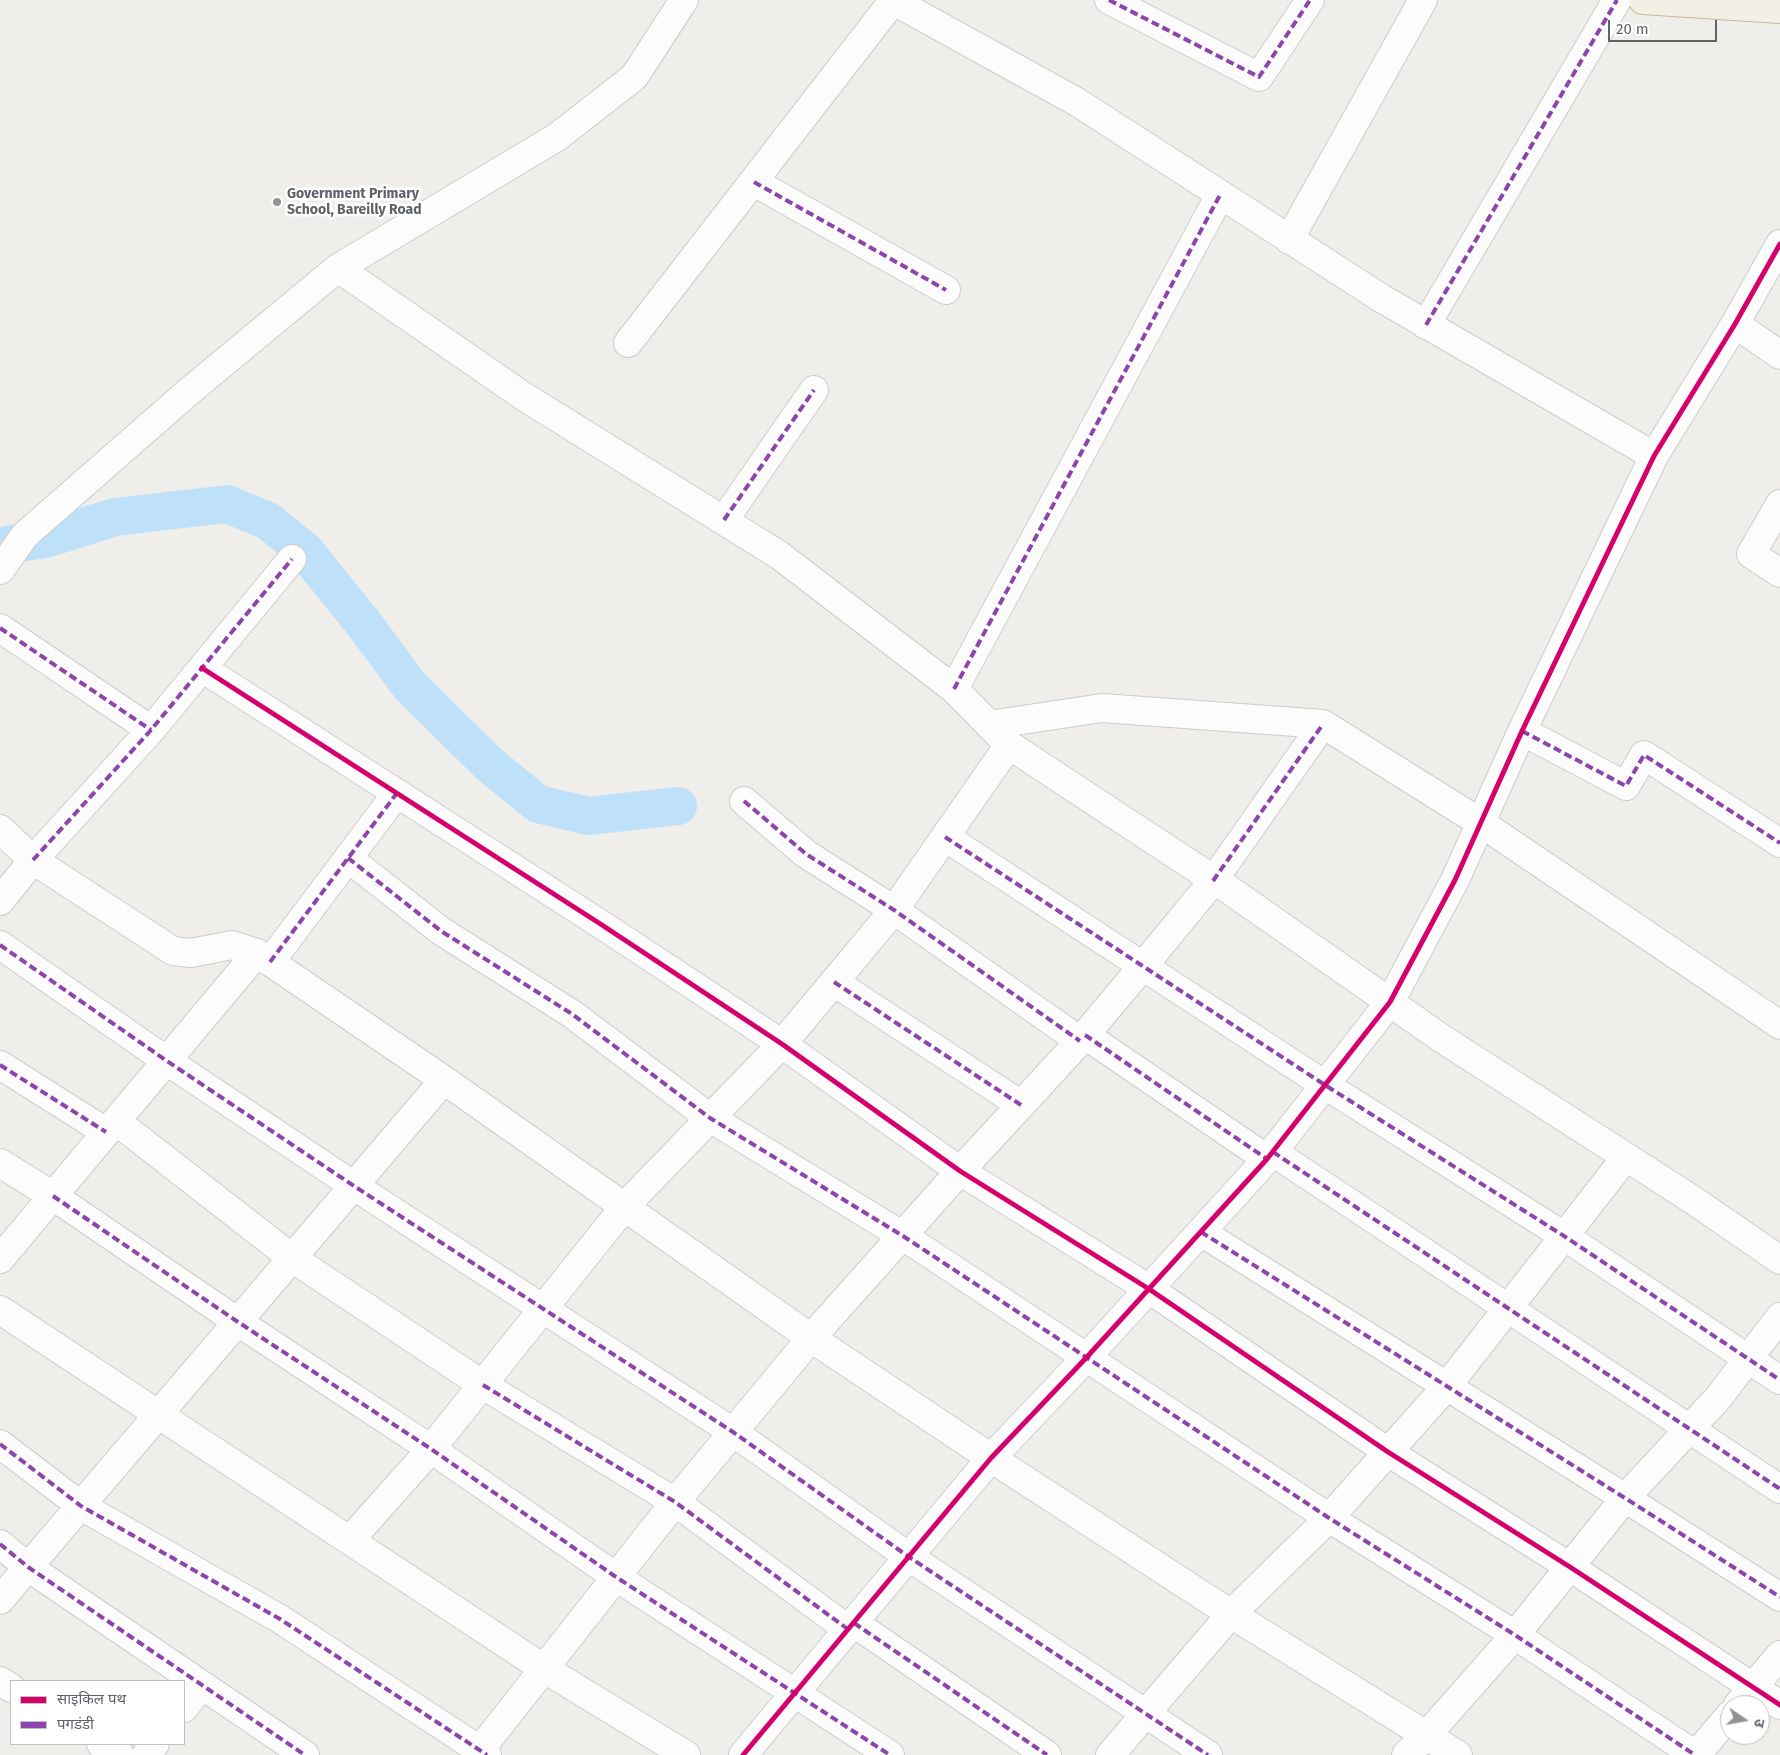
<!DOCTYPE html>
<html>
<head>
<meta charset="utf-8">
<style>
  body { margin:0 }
  #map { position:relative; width:1780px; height:1755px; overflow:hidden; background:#efeeea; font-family:"Fira Sans","Noto Sans Devanagari",sans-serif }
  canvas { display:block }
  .legend { position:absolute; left:10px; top:1680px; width:175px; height:65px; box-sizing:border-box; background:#fff; border:1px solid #bfc1c3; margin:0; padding:6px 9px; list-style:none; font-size:15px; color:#5f6368 }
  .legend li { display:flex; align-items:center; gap:10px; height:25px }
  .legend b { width:25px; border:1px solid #bfc1c3 }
  .north { position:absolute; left:1720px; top:1695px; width:50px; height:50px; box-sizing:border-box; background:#fff; border:1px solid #bfc1c3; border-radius:50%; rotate:102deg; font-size:14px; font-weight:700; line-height:20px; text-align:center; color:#5f6368 }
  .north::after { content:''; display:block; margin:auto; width:18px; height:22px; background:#919496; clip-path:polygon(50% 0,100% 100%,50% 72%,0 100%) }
  .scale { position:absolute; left:1608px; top:20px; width:109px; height:22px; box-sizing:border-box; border:2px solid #5f6368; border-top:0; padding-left:6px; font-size:15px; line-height:18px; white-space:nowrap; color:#5f6368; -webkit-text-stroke:4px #fff; paint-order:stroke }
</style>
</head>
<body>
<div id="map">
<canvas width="1780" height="1755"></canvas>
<ul class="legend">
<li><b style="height:6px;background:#d6006c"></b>साइकिल पथ</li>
<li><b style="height:6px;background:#8e44ad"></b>पगडंडी</li>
</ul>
<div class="north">उ</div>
<div class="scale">20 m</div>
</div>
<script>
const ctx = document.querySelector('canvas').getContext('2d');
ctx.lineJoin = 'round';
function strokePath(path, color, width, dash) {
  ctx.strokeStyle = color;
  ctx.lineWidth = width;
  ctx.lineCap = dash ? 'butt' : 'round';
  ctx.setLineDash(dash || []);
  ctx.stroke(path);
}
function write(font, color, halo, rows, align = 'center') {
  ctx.font = font + ' "Fira Sans",sans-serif';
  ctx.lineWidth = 5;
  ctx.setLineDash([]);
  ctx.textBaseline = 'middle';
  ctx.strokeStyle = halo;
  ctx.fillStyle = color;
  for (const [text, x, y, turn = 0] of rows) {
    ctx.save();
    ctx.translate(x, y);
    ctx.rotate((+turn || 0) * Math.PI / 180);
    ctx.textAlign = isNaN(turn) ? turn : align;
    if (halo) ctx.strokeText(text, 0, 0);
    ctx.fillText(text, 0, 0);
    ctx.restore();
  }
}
const canal = new Path2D(`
  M 0,546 L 45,539 L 115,517 L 227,504 L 268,521 L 305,551 L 364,624 L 410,686 L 489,764 L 538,804 L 588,816 L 678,806`);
const pedestrian = new Path2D(`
  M 1109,0 L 1259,77 L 1310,0
  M 1426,325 L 1617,0`);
const minor = new Path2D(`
  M 892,0 L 1077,102 L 1381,298 L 1654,456
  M 754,182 L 946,290
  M 1289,240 L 1423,0
  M 338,268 L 523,396 L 779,555 L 954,689 L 1009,745 L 1231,891 L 1441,1038 L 1693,1200 L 1780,1260
  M 1735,324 L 1780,355
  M 628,343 L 893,1
  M 1780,504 L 1751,554 L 1780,573
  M 724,520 L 814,390
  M 0,570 L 25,535 L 193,388 L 338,268 L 557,137 L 634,77 L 684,0
  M 0,628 L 151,730
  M 202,668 L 602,925 L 782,1044 L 960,1171 L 1149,1289 L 1388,1452 L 1570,1567 L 1780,1705
  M 954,689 L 1220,195
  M 989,725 L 1102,708 L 1323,724 L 1481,823 L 1780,1025
  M 1522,731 L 1626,786 L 1644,755 L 1780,843
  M 744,801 L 806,854 L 894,910 L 1080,1041
  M 0,829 L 33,860 L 173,951 L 191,953 L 232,945 L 257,953 L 444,1080 L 811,1338 L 991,1458 L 1231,1614 L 1458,1755
  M 945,837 L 1325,1085 L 1564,1236 L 1780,1380
  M 348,858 L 441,931 L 572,1014 L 710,1118 L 903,1236 L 1329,1518 L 1515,1635 L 1695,1755
  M 0,901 L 33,860 L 151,730 L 292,559
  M 0,945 L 167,1061 L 354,1186 L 733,1432 L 909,1557 L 1208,1755
  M 270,962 L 397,793
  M 834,982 L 1021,1105
  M 1085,1035 L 1267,1159
  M 0,1065 L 106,1132
  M 116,1121 L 292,1258 L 483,1385 L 675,1502 L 849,1630
  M 1273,1152 L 1780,1489
  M 0,1163 L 53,1196 L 238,1322 L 431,1449 L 616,1577 L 890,1755
  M 1201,1232 L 1625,1498 L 1780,1597
  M 0,1259 L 257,953
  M 0,1310 L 543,1668 L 686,1755
  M 0,1444 L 81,1506 L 280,1619 L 487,1755
  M 350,1540 L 431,1449 L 625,1206 L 782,1044 L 834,982 L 894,910 L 1009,745
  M 0,1544 L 28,1567 L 305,1755
  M 0,1600 L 444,1080
  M 854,1623 L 1047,1755
  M 0,1681 L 11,1688
  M 1738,1705 L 1780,1655
  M 184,1708 L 202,1685
  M 101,1744 L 120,1755
  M 146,1755 L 155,1744
  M 476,1755 L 675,1502 L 811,1338 L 960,1171 L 1080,1041 L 1143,966 L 1213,881 L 1323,724
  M 743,1755 L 991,1458 L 1086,1358 L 1267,1159 L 1390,1002 L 1455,880 L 1522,731 L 1654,456 L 1735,324 L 1780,244
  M 1110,1755 L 1231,1614 L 1329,1518 L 1447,1386 L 1626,1157
  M 1406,1755 L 1427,1735 L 1515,1635 L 1625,1498 L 1718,1398 L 1780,1317
  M 1696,1755 L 1730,1715`);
const trunk = new Path2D(`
  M 1643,0 L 1780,9`);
const quiet = new Path2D(`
  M 1109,0 L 1259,77 L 1310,0
  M 754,182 L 946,290
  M 1426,325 L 1617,0
  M 724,520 L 814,390
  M 0,628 L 151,730
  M 954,689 L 1220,195
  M 1522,731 L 1626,786 L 1644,755 L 1780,843
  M 744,801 L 806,854 L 894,910 L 1080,1041
  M 945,837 L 1325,1085 L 1564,1236 L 1780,1380
  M 348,858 L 441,931 L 572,1014 L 710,1118 L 903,1236 L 1329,1518 L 1515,1635 L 1695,1755
  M 33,860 L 151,730 L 292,559
  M 1213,881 L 1323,724
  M 0,945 L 167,1061 L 354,1186 L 733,1432 L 909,1557 L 1208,1755
  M 270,962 L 397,793
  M 834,982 L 1021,1105
  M 1085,1035 L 1267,1159
  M 0,1065 L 106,1132
  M 1273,1152 L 1780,1489
  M 53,1196 L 238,1322 L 431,1449 L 616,1577 L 890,1755
  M 1201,1232 L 1625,1498 L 1780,1597
  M 483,1385 L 675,1502 L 849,1630
  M 0,1444 L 81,1506 L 280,1619 L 487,1755
  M 0,1544 L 28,1567 L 305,1755
  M 854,1623 L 1047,1755`);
const cycleway = new Path2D(`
  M 202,668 L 602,925 L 782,1044 L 960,1171 L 1149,1289 L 1388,1452 L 1570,1567 L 1780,1705
  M 743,1755 L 991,1458 L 1086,1358 L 1267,1159 L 1390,1002 L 1455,880 L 1522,731 L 1654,456 L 1735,324 L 1780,244`);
const markers = [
  [277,202,5,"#919496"]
];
const poiNames = [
  ["Government Primary",287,194],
  ["School, Bareilly Road",287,210]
];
strokePath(canal, '#bfe0f9', 38);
strokePath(pedestrian, '#cbcccc', 30);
strokePath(minor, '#cbcccc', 30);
strokePath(trunk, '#c8b996', 30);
strokePath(pedestrian, '#fdfcfc', 28);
strokePath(minor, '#fdfcfc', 28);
strokePath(trunk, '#f2f0e6', 28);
strokePath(quiet, '#8e44ad', 4, [8, 4]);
strokePath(cycleway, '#d6006c', 5);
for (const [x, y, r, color] of markers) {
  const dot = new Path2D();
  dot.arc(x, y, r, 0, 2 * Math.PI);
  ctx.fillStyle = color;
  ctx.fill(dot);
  strokePath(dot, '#fff', 2);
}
write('bold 14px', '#5f6368', '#fff', poiNames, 'left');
</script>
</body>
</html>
